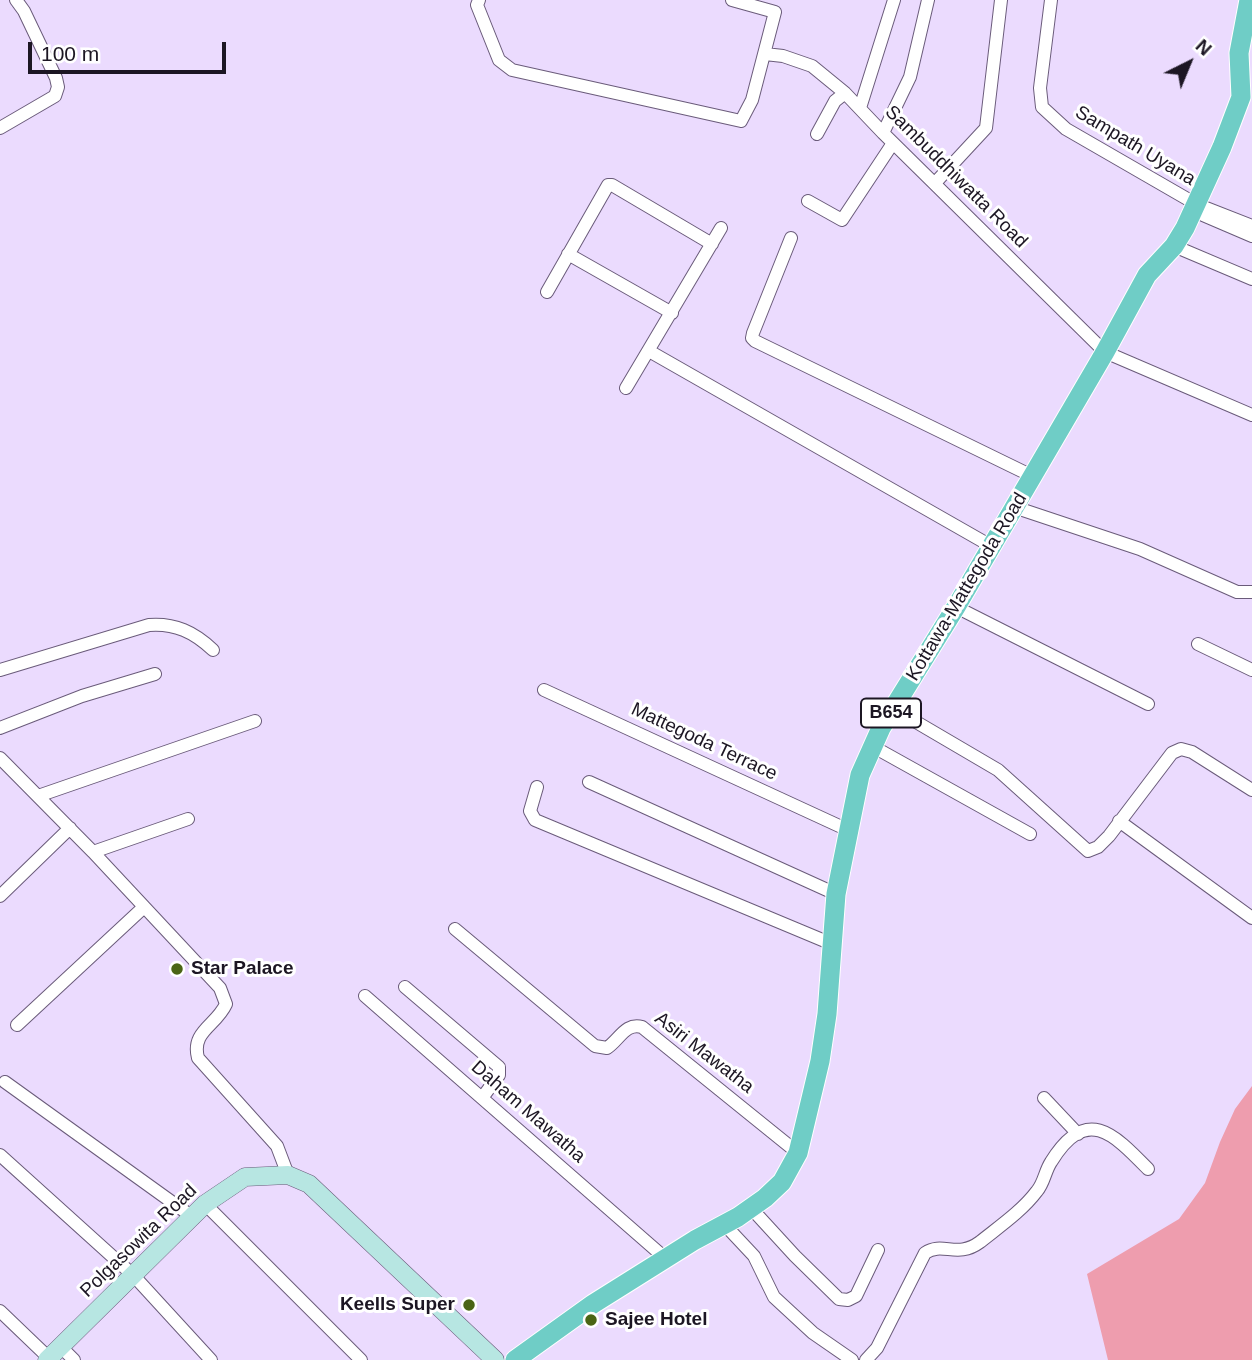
<!DOCTYPE html>
<html>
<head>
<meta charset="utf-8">
<style>
  body { margin:0 }
  #map { position:relative; width:1252px; height:1360px; overflow:hidden; background:#ebdbfe; font-family:Helvetica,sans-serif }
  canvas { display:block }
  .north { position:absolute; left:1154px; top:28px; width:70px; height:70px; -webkit-text-stroke:5px #fff; paint-order:stroke; rotate:43deg; font-size:19px; font-weight:700; line-height:28px; text-align:center; color:#1c1623 }
  .north::after { content:''; display:block; margin:auto; width:24px; height:32px; background:#1c1623; clip-path:polygon(50% 0,100% 100%,50% 72%,0 100%) }
  .scale { position:absolute; left:28px; top:42px; width:198px; height:32px; box-sizing:border-box; border:4px solid #1c1623; border-top:0; padding-left:9px; font-size:21px; line-height:24px; white-space:nowrap; color:#1c1623; -webkit-text-stroke:5px #fff; paint-order:stroke }
</style>
</head>
<body>
<div id="map">
<canvas width="1252" height="1360"></canvas>
<div class="north">N</div>
<div class="scale">100 m</div>
</div>
<script>
const ctx = document.querySelector('canvas').getContext('2d');
ctx.lineJoin = 'round';
function fill(path, color) {
  ctx.fillStyle = color;
  ctx.fill(path, 'evenodd');
}
function strokePath(path, color, width, dash) {
  ctx.strokeStyle = color;
  ctx.lineWidth = width;
  ctx.lineCap = dash ? 'butt' : 'round';
  ctx.setLineDash(dash || []);
  ctx.stroke(path);
}
function write(font, color, halo, rows, align = 'center') {
  ctx.font = font + ' Helvetica,sans-serif';
  ctx.lineWidth = 6;
  ctx.setLineDash([]);
  ctx.textBaseline = 'middle';
  ctx.strokeStyle = halo;
  ctx.fillStyle = color;
  for (const [text, x, y, turn = 0] of rows) {
    ctx.save();
    ctx.translate(x, y);
    ctx.rotate((+turn || 0) * Math.PI / 180);
    ctx.textAlign = isNaN(turn) ? turn : align;
    if (halo) ctx.strokeText(text, 0, 0);
    ctx.fillText(text, 0, 0);
    ctx.restore();
  }
}
const green = new Path2D(`
  M 1252,1086 L 1252,1360 L 1108,1360 L 1087,1274 L 1179,1219 L 1205,1183 L 1220,1142 L 1235,1109 Z`);
const street = new Path2D(`
  M 479,0 L 477,5 L 499,60 L 512,70 L 741,121 L 752,100 L 775,12 L 732,0
  M 1051,0 L 1040,88 L 1042,107 L 1066,129 L 1196,204 L 1252,226
  M 765,54 L 783,56 L 812,66 L 845,93 L 883,133 L 1105,352 L 1252,415
  M 860,108 L 894,0
  M 0,128 L 55,96 L 58,87 L 56,78 L 24,11 L 16,0
  M 883,133 L 910,77 L 928,0
  M 817,134 L 835,101 L 845,93
  M 935,183 L 986,128 L 1001,0
  M 808,201 L 842,220 L 893,143
  M 1203,215 L 1252,236
  M 791,238 L 753,333 L 752,338 L 755,341 L 1032,476
  M 1174,246 L 1252,279
  M 568,254 L 672,313
  M 547,292 L 608,185 L 612,185 L 712,244
  M 649,351 L 991,546
  M 626,388 L 721,228
  M 1014,507 L 1140,549 L 1237,592 L 1252,592
  M 956,607 L 1148,704
  M 1198,644 L 1252,670
  M 0,670 L 149,625 C 175,623 194,632 213,650
  M 544,690 L 848,830
  M 894,709 L 998,770 L 1088,851 L 1098,847 L 1109,836 L 1172,753 L 1181,749 L 1192,752 L 1252,790
  M 0,728 L 82,696 L 155,674
  M 872,746 L 1030,834
  M 0,758 L 93,852 L 220,988 L 226,1004 C 216,1026 191,1031 198,1058 L 277,1146 L 288,1175
  M 589,782 L 836,894
  M 537,787 L 530,811 L 535,820 L 832,944
  M 38,796 L 255,721
  M 1119,821 L 1252,918
  M 93,852 L 188,819
  M 0,896 L 70,828
  M 455,929 L 595,1046 L 607,1048 C 619,1040 626,1022 642,1027 L 798,1153
  M 405,987 L 499,1067 L 499,1075 L 482,1098
  M 365,996 L 665,1258
  M 17,1025 L 144,907
  M 5,1082 L 194,1218
  M 1044,1098 L 1078,1134
  M 0,1155 L 134,1276 L 211,1360
  M 205,1204 L 361,1360
  M 751,1208 L 795,1256 L 839,1299 L 848,1300 L 856,1296 L 878,1250
  M 724,1224 L 754,1256 L 774,1297 L 813,1333 L 852,1360
  M 0,1311 L 49,1358
  M 60,1346 L 74,1360
  M 866,1360 L 877,1348 L 925,1253 C 943,1241 957,1259 980,1242 C 1000,1226 1022,1211 1037,1191 C 1044,1183 1045,1171 1051,1162 C 1086,1105 1113,1133 1148,1169`);
const secondary = new Path2D(`
  M 47,1360 L 205,1204 L 245,1177 L 288,1175 L 309,1184 L 495,1360`);
const primary = new Path2D(`
  M 515,1360 L 593,1304 L 695,1240 L 738,1217 L 765,1198 L 782,1182 L 798,1153 L 820,1061 L 827,1014 L 836,894 L 860,775 L 881,728 L 956,607 L 1105,352 L 1147,275 L 1174,246 L 1185,228 L 1222,147 L 1241,97 L 1239,53 L 1249,0`);
const markers = [
  [177,969,7,"#4a6415"],
  [469,1305,7,"#4a6415"],
  [591,1320,7,"#4a6415"]
];
const shields = [
  [891,713,60]
];
const shieldNames = [
  ["B654",891,713]
];
const streetNames = [
  ["Sampath Uyana",1135,146,31],
  ["Sambuddhiwatta Road",956,177,45],
  ["Kottawa-Mattegoda Road",967,587,-59],
  ["Mattegoda Terrace",704,742,25],
  ["Asiri Mawatha",704,1053,38],
  ["Daham Mawatha",528,1112,41],
  ["Polgasowita Road",139,1241,-44]
];
const poiNames = [
  ["Star Palace",191,969],
  ["Keells Super",455,1305,"right"],
  ["Sajee Hotel",605,1320]
];
fill(green, '#ee9dae');
strokePath(street, '#6a5b7a', 14);
strokePath(secondary, '#6a5b7a', 19);
strokePath(primary, '#fff', 21);
strokePath(street, '#fff', 12);
strokePath(secondary, '#b7e6e2', 18);
strokePath(primary, '#6fcdc6', 19);
for (const [x, y, r, color] of markers) {
  const dot = new Path2D();
  dot.arc(x, y, r, 0, 2 * Math.PI);
  ctx.fillStyle = color;
  ctx.fill(dot);
  strokePath(dot, '#fff', 2.5);
}
for (const [x, y, w] of shields) {
  const box = new Path2D();
  box.roundRect(x - w / 2, y - 14.5, w, 29, 5);
  ctx.fillStyle = '#fff';
  ctx.fill(box);
  strokePath(box, '#1c1623', 2);
}
write('bold 18px', '#1c1623', null, shieldNames);
write('19px', '#1c1623', '#fff', streetNames);
write('bold 19px', '#1c1623', '#fff', poiNames, 'left');
</script>
</body>
</html>
